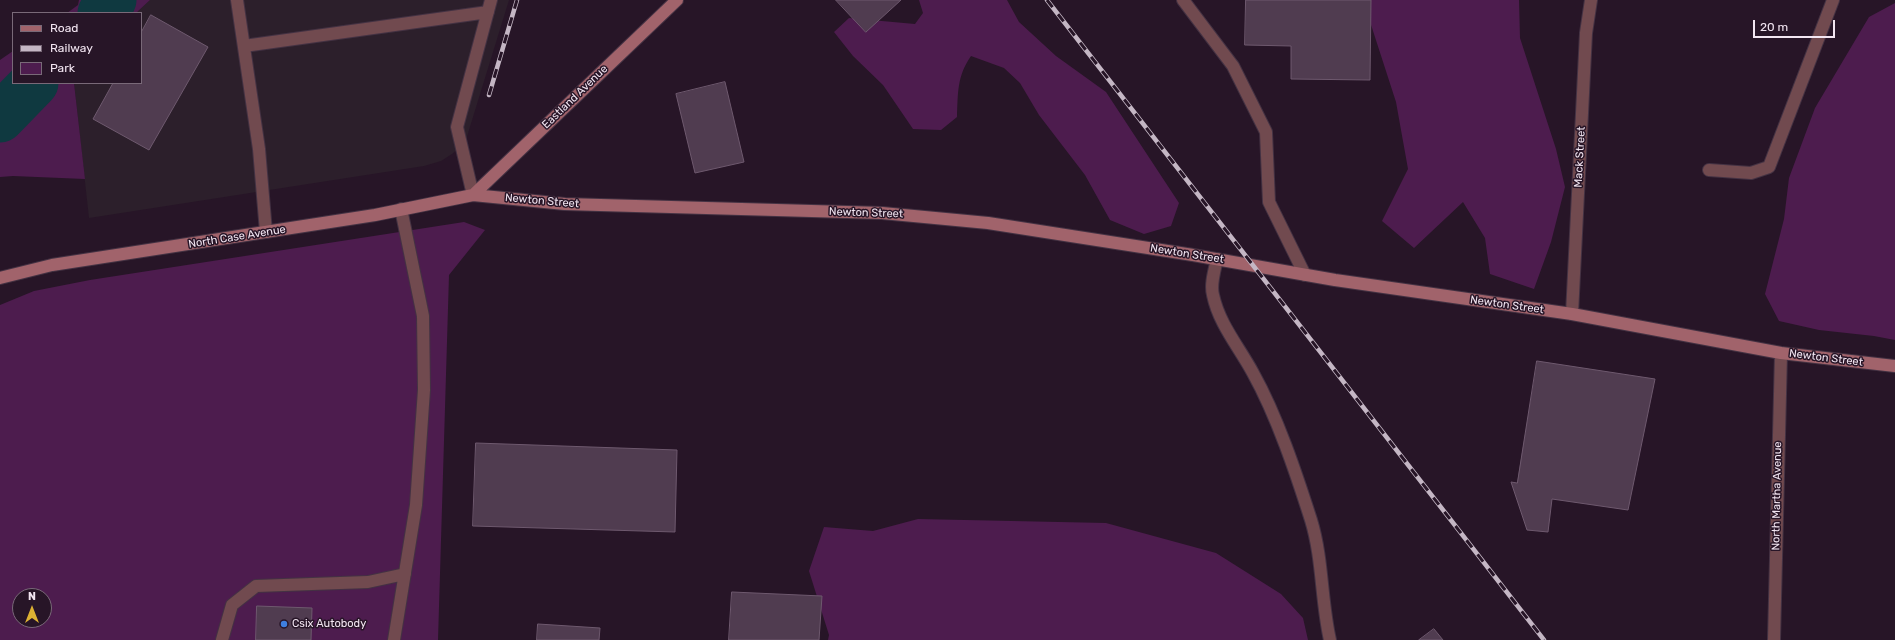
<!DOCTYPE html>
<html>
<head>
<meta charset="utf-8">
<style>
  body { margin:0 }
  #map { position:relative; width:1895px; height:640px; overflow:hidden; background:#271527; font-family:Rubik,sans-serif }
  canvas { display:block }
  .legend { position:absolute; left:12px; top:12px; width:130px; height:72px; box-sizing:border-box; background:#271527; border:1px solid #796978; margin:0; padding:5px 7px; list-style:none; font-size:12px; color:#f3e6f2 }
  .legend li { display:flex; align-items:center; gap:8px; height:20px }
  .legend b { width:20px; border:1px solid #796978 }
  .north { position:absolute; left:12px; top:588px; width:40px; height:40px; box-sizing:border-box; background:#271527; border:1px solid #796978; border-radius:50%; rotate:0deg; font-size:11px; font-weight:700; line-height:16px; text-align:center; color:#f3e6f2 }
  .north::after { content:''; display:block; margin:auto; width:14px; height:18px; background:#ddb133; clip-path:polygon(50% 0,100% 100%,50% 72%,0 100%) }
  .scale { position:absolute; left:1753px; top:20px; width:82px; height:18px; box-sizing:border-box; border:2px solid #f3e6f2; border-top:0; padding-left:5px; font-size:12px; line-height:14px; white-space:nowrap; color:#f3e6f2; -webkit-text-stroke:3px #271527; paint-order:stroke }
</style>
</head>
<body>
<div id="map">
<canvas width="1895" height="640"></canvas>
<ul class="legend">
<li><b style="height:5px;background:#a1636b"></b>Road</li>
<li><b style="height:5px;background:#c4b6c4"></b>Railway</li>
<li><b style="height:11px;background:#4d1c4e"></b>Park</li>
</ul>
<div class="north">N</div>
<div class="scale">20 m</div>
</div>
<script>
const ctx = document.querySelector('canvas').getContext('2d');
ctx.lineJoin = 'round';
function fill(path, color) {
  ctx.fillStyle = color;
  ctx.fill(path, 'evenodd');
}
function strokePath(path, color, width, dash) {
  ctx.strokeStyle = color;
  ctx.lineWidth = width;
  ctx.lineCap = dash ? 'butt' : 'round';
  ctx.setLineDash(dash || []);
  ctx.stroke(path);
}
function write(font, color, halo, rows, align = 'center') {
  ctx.font = font + ' Rubik,sans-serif';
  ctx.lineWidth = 3;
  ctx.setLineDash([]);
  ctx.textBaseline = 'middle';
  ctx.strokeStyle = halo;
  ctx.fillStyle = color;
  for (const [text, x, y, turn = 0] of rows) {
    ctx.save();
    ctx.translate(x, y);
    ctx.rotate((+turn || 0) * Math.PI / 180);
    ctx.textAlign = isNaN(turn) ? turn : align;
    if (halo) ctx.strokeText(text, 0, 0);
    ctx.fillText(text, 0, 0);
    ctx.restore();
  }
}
const commercial = new Path2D(`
  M 150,0 L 509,0 L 465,143 L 452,154 L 441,161 L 424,166 L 89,218 L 74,83 L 141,83 L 141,13 L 136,13 Z`);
const green = new Path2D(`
  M 79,0 L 150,0 L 136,13 L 67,13 L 78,5 Z
  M 919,0 L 1007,0 L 1019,22 L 1056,56 L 1106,92 L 1179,203 L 1171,226 L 1144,234 L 1110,220 L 1085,175 L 1039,115 L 1020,83 L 1004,68 L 971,56 C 957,76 958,93 957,117 L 941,130 L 913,129 L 883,85 L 853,56 L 834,32 L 849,18 L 915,24 L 923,13 Z
  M 1363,0 L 1519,0 L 1520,38 L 1556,149 L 1565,187 L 1551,242 L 1534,289 L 1490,274 L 1485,238 L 1463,202 L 1414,248 L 1382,221 L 1408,169 L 1396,102 Z
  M 1895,3 L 1895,340 L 1874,336 L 1819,330 L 1779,321 L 1765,294 L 1784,219 L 1789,178 L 1815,108 L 1869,17 Z
  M 13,51 L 13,83 L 74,83 L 85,179 L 13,176 L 0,177 L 0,60 Z
  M 464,222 L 485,230 L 449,275 L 438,640 L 0,640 L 0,305 L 34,291 L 90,280 ZM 20,596 L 44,596 L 44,620 L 20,620 Z
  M 918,519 L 1106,523 L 1216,553 L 1281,594 L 1303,618 L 1308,640 L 828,640 L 829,635 L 809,571 L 824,527 L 873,531 Z`);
const river = new Path2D(`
  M 102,13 L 112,0
  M 0,118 L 34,83`);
const building = new Path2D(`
  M 836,0 L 901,0 L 866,32 Z
  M 1246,0 L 1371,0 L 1370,80 L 1291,79 L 1291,46 L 1245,45 Z
  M 151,15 L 208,47 L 149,150 L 93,119 L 113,83 L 141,83 L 141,33 Z
  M 725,82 L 744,162 L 695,173 L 676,94 Z
  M 1537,361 L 1655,379 L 1628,510 L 1552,499 L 1548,532 L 1527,530 L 1511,482 L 1517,483 Z
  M 476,443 L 677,450 L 675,532 L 473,526 Z
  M 732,592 L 822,596 L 819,640 L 729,640 Z
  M 257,606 L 312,608 L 311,640 L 256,640 Z
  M 538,624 L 600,628 L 599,640 L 537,640 Z
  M 1434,629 L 1443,640 L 1419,640 Z`);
const lane = new Path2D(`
  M 237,0 L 259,149 L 266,232
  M 1183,0 L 1233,66 L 1266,132 L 1269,202 L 1305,275
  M 244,46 L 488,12
  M 473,195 L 457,127 L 491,0
  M 1217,259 C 1215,269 1210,284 1213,295 C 1219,324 1239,347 1253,373 C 1277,416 1296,473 1311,520 C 1323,559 1321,601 1330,640
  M 222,640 L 232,605 L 256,586 L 368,582 L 405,574
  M 394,640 L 416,505 L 424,390 L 423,316 L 401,209`);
const street = new Path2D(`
  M 1709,170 L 1751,173 L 1769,167 L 1833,0
  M 1572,314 L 1586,33 L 1591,0
  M 1774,640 L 1781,353`);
const secondary = new Path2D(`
  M 473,195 L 677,0
  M 0,278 L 52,265 L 375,215 L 473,195 L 565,204 L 882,213 L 988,223 L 1193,255 L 1335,280 L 1572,314 L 1781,353 L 1895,366`);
const rail = new Path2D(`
  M 1047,0 L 1544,640
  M 489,95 L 517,0`);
const markers = [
  [284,624,4,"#3f7fe0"]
];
const streetNames = [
  ["Eastland Avenue",575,97,-44],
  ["Mack Street",1580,157,-87],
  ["Newton Street",542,201,5],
  ["Newton Street",866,213,2],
  ["North Case Avenue",237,237,-9],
  ["Newton Street",1187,254,9],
  ["Newton Street",1507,305,8],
  ["Newton Street",1826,358,7],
  ["North Martha Avenue",1777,496,-89]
];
const poiNames = [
  ["Csix Autobody",292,624]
];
fill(commercial, '#2c1f2b');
fill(green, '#4d1c4e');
strokePath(river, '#0f3940', 49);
fill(building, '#503c50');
strokePath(building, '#6e596e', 1);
strokePath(lane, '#443243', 14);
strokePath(street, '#443243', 14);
strokePath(secondary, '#443243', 14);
strokePath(lane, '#714a4f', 12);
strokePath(street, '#714a4f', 12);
strokePath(secondary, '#a1636b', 12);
strokePath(rail, '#c4b6c4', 4.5);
strokePath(rail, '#271527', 3, [9]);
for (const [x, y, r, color] of markers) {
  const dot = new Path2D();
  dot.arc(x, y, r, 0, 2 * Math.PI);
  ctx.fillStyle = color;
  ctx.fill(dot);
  strokePath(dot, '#271527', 1.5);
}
write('11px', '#f3e6f2', '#271527', streetNames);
write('11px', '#f3e6f2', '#271527', poiNames, 'left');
</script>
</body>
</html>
